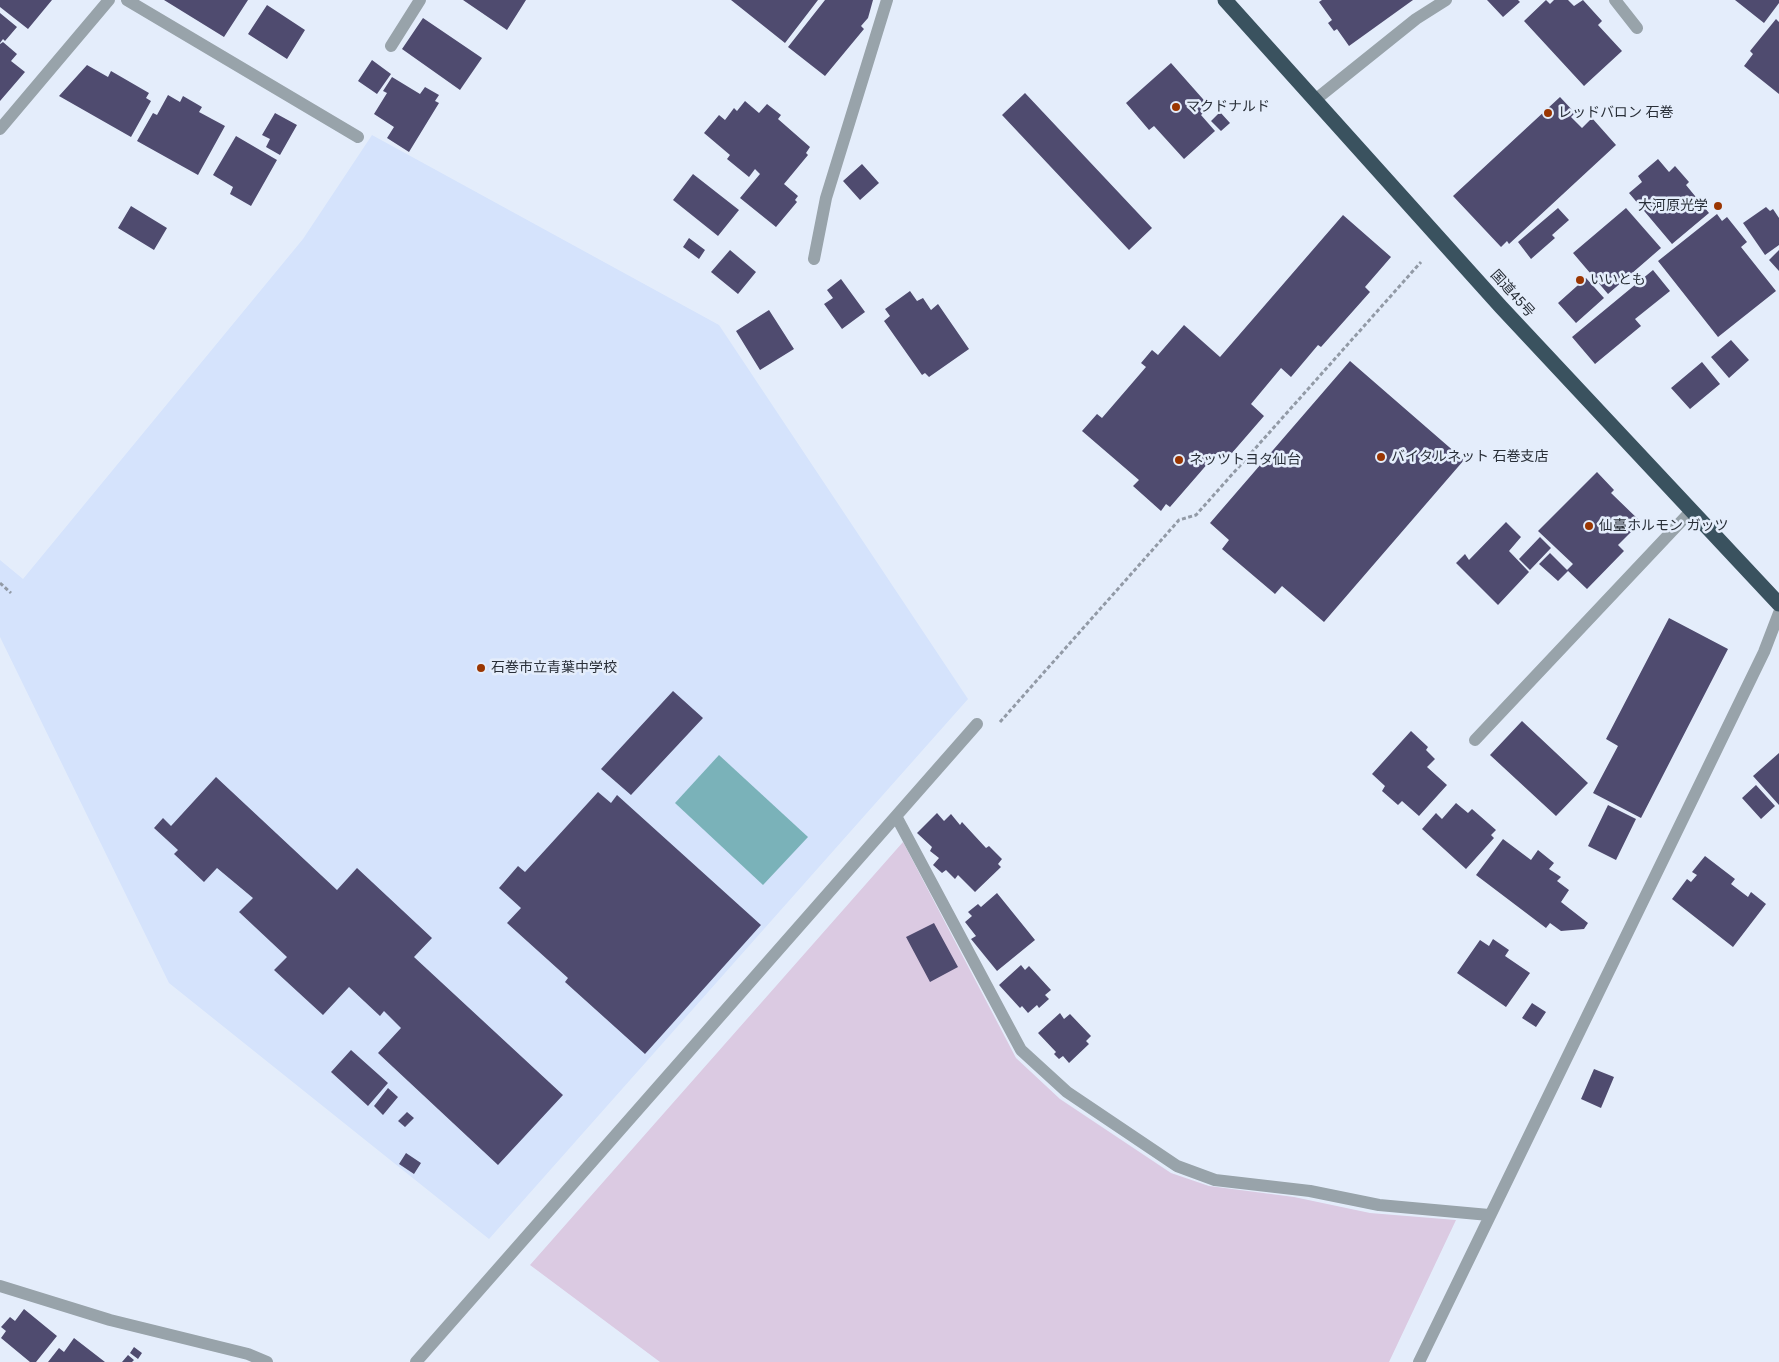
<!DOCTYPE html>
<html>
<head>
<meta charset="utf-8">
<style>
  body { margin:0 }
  canvas { display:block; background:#e4edfb }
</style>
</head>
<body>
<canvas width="1779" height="1362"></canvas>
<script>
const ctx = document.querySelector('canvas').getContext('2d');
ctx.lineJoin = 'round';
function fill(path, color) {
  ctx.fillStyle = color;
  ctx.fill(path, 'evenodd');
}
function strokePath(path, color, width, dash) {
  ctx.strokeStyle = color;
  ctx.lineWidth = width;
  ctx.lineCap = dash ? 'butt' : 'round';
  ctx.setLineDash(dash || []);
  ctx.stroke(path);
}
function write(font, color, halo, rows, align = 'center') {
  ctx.font = font + ' Roboto,"Noto Sans JP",sans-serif';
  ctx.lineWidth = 5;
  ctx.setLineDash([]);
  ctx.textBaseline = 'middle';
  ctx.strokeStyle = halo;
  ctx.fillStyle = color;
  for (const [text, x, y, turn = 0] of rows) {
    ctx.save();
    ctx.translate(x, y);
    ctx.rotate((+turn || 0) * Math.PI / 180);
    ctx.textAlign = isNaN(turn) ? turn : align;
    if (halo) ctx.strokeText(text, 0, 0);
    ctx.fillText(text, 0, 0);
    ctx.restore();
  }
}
const built = new Path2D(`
  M 372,135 L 719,325 L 968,699 L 489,1239 L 169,983 L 0,637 L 0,560 L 23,579 L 303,239 Z`);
const green = new Path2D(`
  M 903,842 L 1016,1058 L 1060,1099 L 1171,1173 L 1209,1186 L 1294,1197 L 1370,1213 L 1456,1220 L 1389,1362 L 660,1362 L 530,1265 Z`);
const water = new Path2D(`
  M 719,755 L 808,837 L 763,885 L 675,803 Z`);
const building = new Path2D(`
  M 0,0 L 52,0 L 28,29 L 0,7 Z
  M 164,0 L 248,0 L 224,37 Z
  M 463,0 L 526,0 L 507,30 Z
  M 731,0 L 818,0 L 785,43 Z
  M 825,0 L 873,0 L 868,18 L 861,26 L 864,29 L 825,76 L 788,47 Z
  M 1322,0 L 1413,0 L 1349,46 L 1337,29 L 1334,31 L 1328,23 L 1332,20 L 1319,2 Z
  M 1487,0 L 1518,0 L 1520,2 L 1503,17 Z
  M 1546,0 L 1550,4 L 1554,0 L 1568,0 L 1574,6 L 1583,0 L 1602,21 L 1598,25 L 1622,51 L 1584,86 L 1524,21 Z
  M 1735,0 L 1779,0 L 1779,3 L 1764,23 Z
  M 267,5 L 305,30 L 287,59 L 248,34 Z
  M 0,13 L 17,27 L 5,41 L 3,39 L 0,43 Z
  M 423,18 L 482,58 L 460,90 L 402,49 Z
  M 1776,19 L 1779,22 L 1779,94 L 1744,66 L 1753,54 L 1750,51 Z
  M 3,42 L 17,54 L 11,61 L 25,72 L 0,101 L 0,44 Z
  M 372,60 L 391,74 L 377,94 L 358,81 Z
  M 1171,63 L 1210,107 L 1201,115 L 1215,131 L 1184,159 L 1154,126 L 1149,130 L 1126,103 Z
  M 87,65 L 108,77 L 111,71 L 149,93 L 146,98 L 151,101 L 131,137 L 59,96 Z
  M 392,77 L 420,94 L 425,87 L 439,95 L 435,101 L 439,103 L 409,152 L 387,138 L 394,127 L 374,114 L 387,93 L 383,91 Z
  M 1025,93 L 1152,228 L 1129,250 L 1002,115 Z
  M 168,95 L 180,102 L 183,96 L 202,107 L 199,112 L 225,126 L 198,175 L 137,141 L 153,113 L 157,115 Z
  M 1560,97 L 1575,113 L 1571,117 L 1582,128 L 1592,118 L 1616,145 L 1509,244 L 1507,241 L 1501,247 L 1453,196 Z
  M 745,101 L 759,113 L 767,104 L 781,115 L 778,119 L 810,147 L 806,153 L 808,155 L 784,184 L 798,196 L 795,200 L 797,202 L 776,227 L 740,198 L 760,174 L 755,169 L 749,177 L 727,159 L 730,155 L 704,133 L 719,115 L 725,120 L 734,108 L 737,111 Z
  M 1220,112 L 1230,123 L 1221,131 L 1211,121 Z
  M 275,113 L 297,125 L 280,155 L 266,147 L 270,139 L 262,135 Z
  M 236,136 L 277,160 L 251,206 L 230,194 L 233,187 L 213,175 Z
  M 1658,159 L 1669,172 L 1675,166 L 1689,182 L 1686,185 L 1709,213 L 1672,244 L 1629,193 L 1642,182 L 1638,176 Z
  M 862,164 L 879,183 L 860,200 L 843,181 Z
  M 693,174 L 739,210 L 718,236 L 673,200 Z
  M 131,206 L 167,228 L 154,250 L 118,228 Z
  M 1766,207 L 1770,211 L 1773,209 L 1779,218 L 1779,245 L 1765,255 L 1743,223 Z
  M 1558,208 L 1569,220 L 1552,235 L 1555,238 L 1531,259 L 1518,242 Z
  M 1626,208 L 1661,248 L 1608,294 L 1573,253 Z
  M 1717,214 L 1722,221 L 1727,217 L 1747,242 L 1741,247 L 1776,291 L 1718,337 L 1658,261 Z
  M 1343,215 L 1391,257 L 1365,287 L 1370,292 L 1321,347 L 1318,345 L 1291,377 L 1281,368 L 1251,404 L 1264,416 L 1225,461 L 1216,454 L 1170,507 L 1166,504 L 1161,511 L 1133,486 L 1139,480 L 1082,431 L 1097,414 L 1102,418 L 1146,367 L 1141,363 L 1152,350 L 1158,355 L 1184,325 L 1220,357 Z
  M 689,238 L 705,250 L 699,259 L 683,247 Z
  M 730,250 L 756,272 L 738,294 L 711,272 Z
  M 1779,250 L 1779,271 L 1769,260 Z
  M 1653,270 L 1670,291 L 1635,319 L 1641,326 L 1595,364 L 1572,337 Z
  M 1586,278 L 1604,298 L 1576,323 L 1558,303 Z
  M 841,279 L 865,312 L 842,329 L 824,304 L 833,298 L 827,290 Z
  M 910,291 L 917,301 L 923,298 L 931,310 L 938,304 L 969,349 L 929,377 L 925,373 L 922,375 L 884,321 L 890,316 L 885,309 Z
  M 769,310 L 794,349 L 760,370 L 736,331 Z
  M 1731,340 L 1749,360 L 1729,378 L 1711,357 Z
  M 1350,361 L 1464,460 L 1324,622 L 1282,586 L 1275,594 L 1222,549 L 1229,540 L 1210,523 Z
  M 1702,362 L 1720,384 L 1690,409 L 1671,388 Z
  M 1597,472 L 1614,490 L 1611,493 L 1641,522 L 1618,545 L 1624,551 L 1587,589 L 1567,570 L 1573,564 L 1538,531 Z
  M 1506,522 L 1521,537 L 1509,551 L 1529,572 L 1498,605 L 1456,563 L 1465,554 L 1469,560 Z
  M 1540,537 L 1551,548 L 1530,570 L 1519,559 Z
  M 1550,553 L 1568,571 L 1558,581 L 1539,564 Z
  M 1669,618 L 1728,649 L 1641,818 L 1593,793 L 1618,746 L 1606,739 Z
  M 673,691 L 703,718 L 631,795 L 601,769 Z
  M 1522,721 L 1588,783 L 1556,816 L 1490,755 Z
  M 1411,731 L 1428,747 L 1426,750 L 1435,759 L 1427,767 L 1447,785 L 1419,816 L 1402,801 L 1398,805 L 1382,791 L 1385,786 L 1372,774 Z
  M 1779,753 L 1779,805 L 1753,776 Z
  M 216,777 L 337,890 L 357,868 L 432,938 L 414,957 L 563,1095 L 498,1165 L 378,1053 L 401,1028 L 384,1011 L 380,1016 L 349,987 L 323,1015 L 274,970 L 287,957 L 239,912 L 253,898 L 217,868 L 204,882 L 174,854 L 178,850 L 154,828 L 163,818 L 171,826 Z
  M 1756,785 L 1775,806 L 1761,819 L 1742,798 Z
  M 598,792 L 611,803 L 617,795 L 761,925 L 645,1054 L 565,982 L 568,978 L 507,923 L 521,908 L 499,888 L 518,866 L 525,872 Z
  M 1456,803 L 1468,813 L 1472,809 L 1496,830 L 1491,835 L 1494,838 L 1466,869 L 1422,829 L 1436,813 L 1442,819 Z
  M 1608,805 L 1636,819 L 1616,860 L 1588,846 Z
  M 937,813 L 944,821 L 951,814 L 960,825 L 962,822 L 986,848 L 989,846 L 1002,859 L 998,864 L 1001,867 L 975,892 L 958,875 L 955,879 L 946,870 L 942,873 L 933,865 L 939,858 L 930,851 L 932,847 L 917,833 Z
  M 1503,839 L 1531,860 L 1538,850 L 1554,863 L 1549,869 L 1561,877 L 1557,881 L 1569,890 L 1561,902 L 1588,923 L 1584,929 L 1561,931 L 1550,923 L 1546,928 L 1476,875 Z
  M 1705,856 L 1735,879 L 1731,884 L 1748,897 L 1751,892 L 1766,904 L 1733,947 L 1672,899 L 1687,879 L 1691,882 L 1697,875 L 1692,872 Z
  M 997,893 L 1035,940 L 997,971 L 971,939 L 976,936 L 965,922 L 972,916 L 968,912 L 978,904 L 981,907 Z
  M 934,923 L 958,967 L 930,982 L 906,937 Z
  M 1493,939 L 1509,950 L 1505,956 L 1530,973 L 1506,1007 L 1457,973 L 1480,940 L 1489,946 Z
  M 1021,965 L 1025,970 L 1029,966 L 1051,990 L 1045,995 L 1049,999 L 1039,1008 L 1037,1005 L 1028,1013 L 1022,1006 L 1020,1008 L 999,985 Z
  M 1532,1003 L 1546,1012 L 1536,1027 L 1522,1018 Z
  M 1060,1013 L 1064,1019 L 1070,1014 L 1091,1036 L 1086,1041 L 1089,1044 L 1069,1063 L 1063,1056 L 1059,1059 L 1054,1054 L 1056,1052 L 1038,1033 Z
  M 351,1050 L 388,1083 L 368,1106 L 331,1072 Z
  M 1594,1069 L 1614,1077 L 1601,1108 L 1581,1099 Z
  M 388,1088 L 398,1097 L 383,1115 L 374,1106 Z
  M 407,1112 L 414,1118 L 405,1127 L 398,1121 Z
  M 406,1153 L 421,1163 L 414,1174 L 399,1164 Z
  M 24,1309 L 57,1336 L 36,1362 L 30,1362 L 1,1338 L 6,1331 L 1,1327 L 10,1317 L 15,1321 Z
  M 74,1338 L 105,1362 L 48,1362 L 59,1348 L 64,1352 Z
  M 134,1347 L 142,1353 L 138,1359 L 130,1353 Z
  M 128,1355 L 134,1360 L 132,1362 L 122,1362 Z`);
const path = new Path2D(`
  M 0,583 L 11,593
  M 1000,722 L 1179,520 L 1196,515 L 1421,262`);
const minor = new Path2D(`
  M 127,0 L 358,137
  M 1615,0 L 1637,28
  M 391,46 L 420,0
  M 1315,100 L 1416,19 L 1446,0
  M 0,129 L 109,0
  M 814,259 L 826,198 L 887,0
  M 1475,740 L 1691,511
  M 896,816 L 1021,1050 L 1067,1092 L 1177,1166 L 1215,1180 L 1310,1191 L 1379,1205 L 1489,1215
  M 0,1286 L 110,1320 L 248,1354 L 267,1362
  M 416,1362 L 977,724
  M 1419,1362 L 1764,652 L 1779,613`);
const highway = new Path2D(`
  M 1225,0 L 1501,307 L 1779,604`);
const markers = [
  [1176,107,5,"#9a3602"],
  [1548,113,5,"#9a3602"],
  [1718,206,5,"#9a3602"],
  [1580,280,5,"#9a3602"],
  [1381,457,5,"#9a3602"],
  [1179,460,5,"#9a3602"],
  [1589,526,5,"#9a3602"],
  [481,668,5,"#9a3602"]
];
const poiNames = [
  ["マクドナルド",1186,107],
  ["レッドバロン 石巻",1558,113],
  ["大河原光学",1708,206,"right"],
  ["いいとも",1590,280],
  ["バイタルネット 石巻支店",1391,457],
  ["ネッツトヨタ仙台",1189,460],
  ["仙臺ホルモン ガッツ",1599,526],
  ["石巻市立青葉中学校",491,668]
];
const streetNames = [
  ["国道45号",1512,294,48]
];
fill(built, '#d5e3fc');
fill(green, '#dbcae2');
fill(water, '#7ab2b9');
fill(building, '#4f4b6f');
strokePath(path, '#929aa6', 3, [4, 2.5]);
strokePath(minor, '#98a3aa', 12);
strokePath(highway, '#3a525f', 15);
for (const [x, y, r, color] of markers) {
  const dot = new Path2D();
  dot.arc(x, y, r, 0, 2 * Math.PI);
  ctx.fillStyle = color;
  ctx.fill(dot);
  strokePath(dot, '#e4edfb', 2);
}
write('14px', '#292f38', '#e4edfb', poiNames, 'left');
write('14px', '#292f38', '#e4edfb', streetNames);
</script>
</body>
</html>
